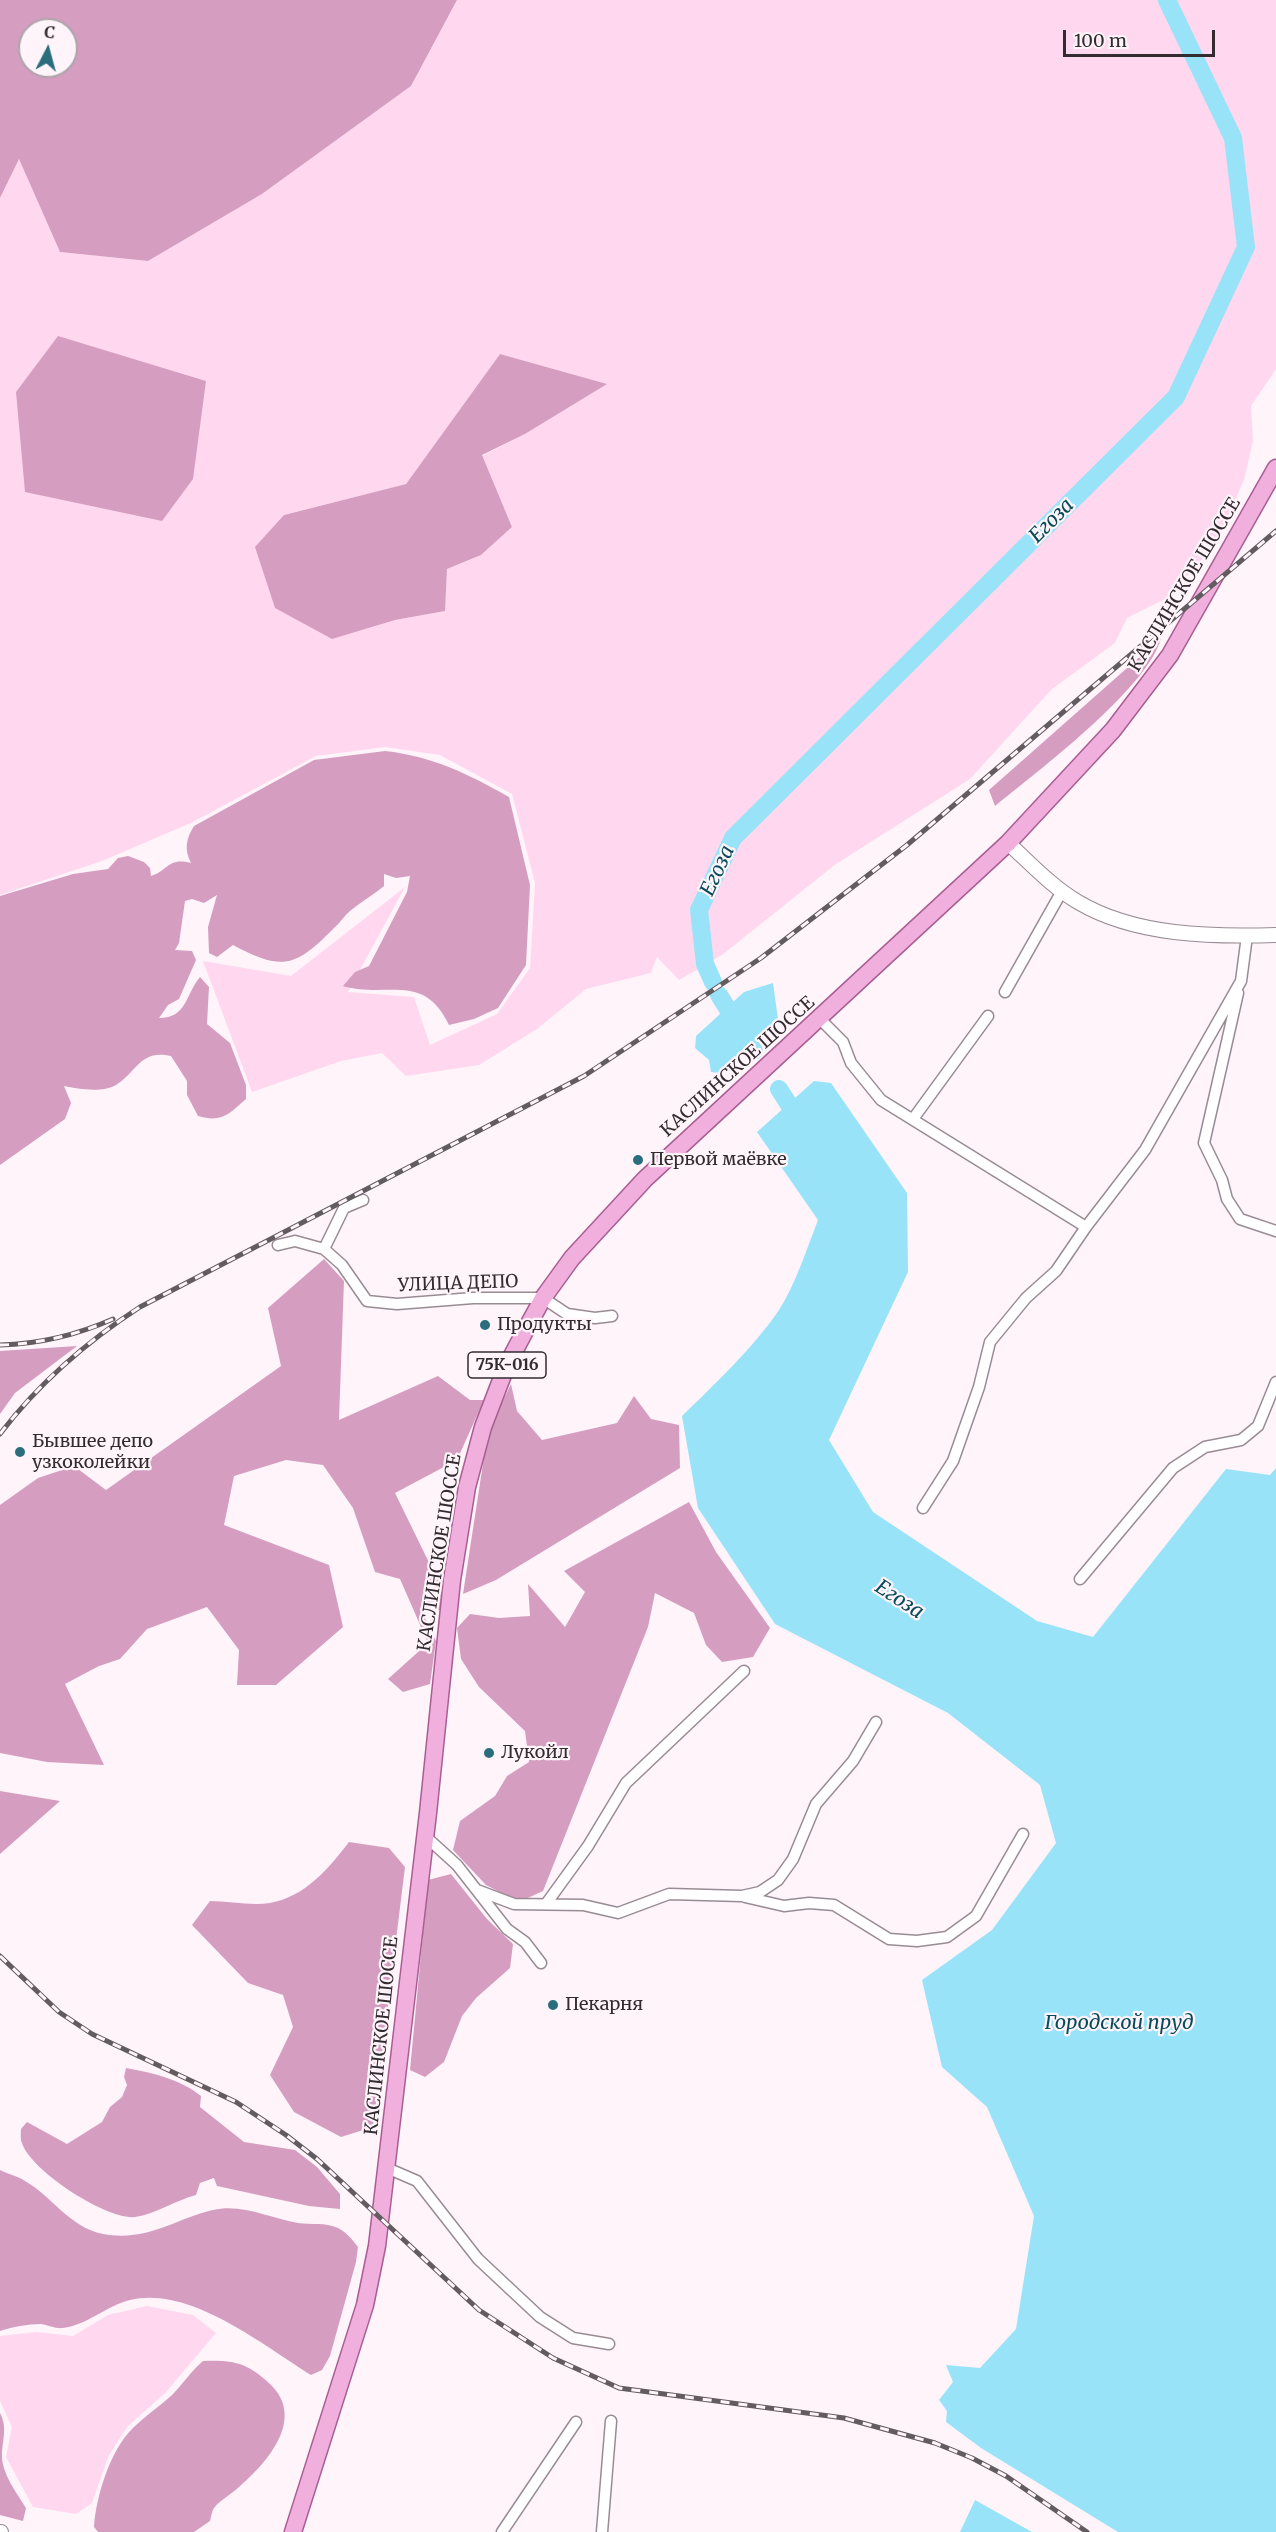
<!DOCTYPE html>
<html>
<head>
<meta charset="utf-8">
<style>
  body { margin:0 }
  #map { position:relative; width:1276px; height:2532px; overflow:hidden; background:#fef4fa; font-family:Merriweather,serif }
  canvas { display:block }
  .north { position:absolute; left:18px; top:18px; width:60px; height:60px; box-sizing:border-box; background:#fef4fa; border:2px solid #aca4a9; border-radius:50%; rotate:6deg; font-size:16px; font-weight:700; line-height:24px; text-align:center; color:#322c30 }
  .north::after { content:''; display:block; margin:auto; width:21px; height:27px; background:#2a6e7e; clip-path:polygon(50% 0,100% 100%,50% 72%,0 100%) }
  .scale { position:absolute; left:1063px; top:30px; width:152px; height:27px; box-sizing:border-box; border:3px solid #322c30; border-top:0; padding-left:8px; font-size:18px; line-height:21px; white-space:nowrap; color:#322c30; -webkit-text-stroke:4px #fef4fa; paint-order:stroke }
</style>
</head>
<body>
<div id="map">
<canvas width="1276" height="2532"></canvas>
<div class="north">С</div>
<div class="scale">100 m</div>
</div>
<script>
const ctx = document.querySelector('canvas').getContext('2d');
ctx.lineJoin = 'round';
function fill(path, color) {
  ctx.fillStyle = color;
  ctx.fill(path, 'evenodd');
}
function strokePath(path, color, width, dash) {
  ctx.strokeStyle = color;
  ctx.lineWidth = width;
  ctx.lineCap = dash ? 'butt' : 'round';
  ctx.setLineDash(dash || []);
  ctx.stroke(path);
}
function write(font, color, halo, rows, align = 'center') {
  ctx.font = font + ' Merriweather,serif';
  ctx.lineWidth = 4.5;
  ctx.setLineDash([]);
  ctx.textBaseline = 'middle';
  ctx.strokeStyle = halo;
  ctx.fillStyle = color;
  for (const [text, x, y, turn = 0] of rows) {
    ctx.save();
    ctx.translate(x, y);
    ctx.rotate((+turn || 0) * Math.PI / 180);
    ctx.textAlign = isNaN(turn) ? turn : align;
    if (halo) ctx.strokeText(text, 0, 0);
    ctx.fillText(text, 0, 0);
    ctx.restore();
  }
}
const green = new Path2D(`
  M 457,0 L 1276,0 L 1276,369 L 1251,406 L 1253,441 L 1244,480 L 1216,543 L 1169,597 L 1127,618 L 1115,643 L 1052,689 L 970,779 L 836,864 L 722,955 L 679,980 L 657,957 L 651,973 L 586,989 L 537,1029 L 479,1065 L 406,1076 L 382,1053 L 341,1061 L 252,1092 L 203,961 L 291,976 L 405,887 L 348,992 L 414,997 L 430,1045 L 497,1014 L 530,968 L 535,883 L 512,794 L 440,755 L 385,747 L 316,756 L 193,822 L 102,861 L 0,895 L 0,198 L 19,158 L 60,252 L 148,261 L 262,194 L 411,86 ZM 500,354 L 606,384 L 525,434 L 482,456 L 512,527 L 481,555 L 447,569 L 444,611 L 395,620 L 284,515 L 406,484 Z
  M 147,2306 L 193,2315 L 216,2333 L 166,2392 L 128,2426 L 109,2455 L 92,2503 L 76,2514 L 33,2507 L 6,2457 L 12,2427 L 0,2401 L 0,2336 L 37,2332 L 73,2336 L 108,2315 Z`);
const forest = new Path2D(`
  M 0,0 L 457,0 L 411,86 L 262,194 L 148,261 L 60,252 L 19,159 L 0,198 ZM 30,30 L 66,30 L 66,66 L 30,66 Z
  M 58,336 L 206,381 L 193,479 L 162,521 L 25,492 L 16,392 Z
  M 500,354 L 607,384 L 525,434 L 482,455 L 512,527 L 481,555 L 447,569 L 445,611 L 395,620 L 332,639 L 275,608 L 255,547 L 284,515 L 406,484 Z
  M 1161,638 C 1149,687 1037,772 995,806 L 989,790 Z
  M 385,751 C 431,756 469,774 509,797 L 530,885 L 526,965 L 498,1008 L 474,1019 L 449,1025 C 423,971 387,999 343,986 L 355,972 L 369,966 L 407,892 L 410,876 L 396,878 L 384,874 L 384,886 C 373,895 361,902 350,911 C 344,916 340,923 334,928 C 295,968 282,971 233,945 L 217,957 L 209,953 L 208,927 L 217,895 L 204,903 L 192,899 L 185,901 L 179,943 L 175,950 L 192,951 L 196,960 L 179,999 L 168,1005 L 159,1018 C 187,1018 185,995 200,977 L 209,987 L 207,1024 L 230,1043 L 246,1085 L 246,1099 C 229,1114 222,1123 198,1116 L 187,1095 L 187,1081 L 171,1056 C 140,1049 137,1072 116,1085 C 102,1093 79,1089 64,1086 L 71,1103 L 65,1119 L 0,1165 L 0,896 L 73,874 L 108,869 L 118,858 L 128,856 L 144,862 L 150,868 L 151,876 C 169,870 168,857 191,863 C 184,849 186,839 194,826 L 314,760 Z
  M 324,1259 L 344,1281 L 339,1420 L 438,1376 L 470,1400 L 484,1400 L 457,1460 L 395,1493 L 442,1589 L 440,1610 L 420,1608 L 436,1641 L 430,1684 L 403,1692 L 388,1679 L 428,1643 L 400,1579 L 375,1572 L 353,1508 L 323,1465 L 286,1460 L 234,1476 L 224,1525 L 329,1565 L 343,1627 L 276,1685 L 237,1685 L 239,1650 L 207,1607 L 147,1629 L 120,1659 L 99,1666 L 65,1684 L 104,1765 L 47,1762 L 0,1753 L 0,1505 L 38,1478 L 74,1466 L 106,1490 L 281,1366 L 268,1308 Z
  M 77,1346 L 15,1393 L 0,1414 L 0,1351 Z
  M 511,1384 L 517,1411 L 542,1440 L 617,1423 L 634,1396 L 651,1419 L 679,1425 L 680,1468 L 496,1580 L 463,1594 L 488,1431 Z
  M 689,1502 L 716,1552 L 770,1628 L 753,1657 L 722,1662 L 706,1645 L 694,1613 L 655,1593 L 648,1627 L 543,1891 L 519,1902 L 486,1885 L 453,1850 L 460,1821 L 495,1796 L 507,1776 L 529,1762 L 525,1731 L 479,1687 L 461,1659 L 457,1628 L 470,1614 L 499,1618 L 530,1616 L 528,1584 L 565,1627 L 585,1592 L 564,1571 Z
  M 0,1791 L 60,1801 L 0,1854 Z
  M 349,1842 L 389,1848 L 405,1867 L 373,2127 L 341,2137 L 294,2112 L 270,2075 L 293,2027 L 283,1995 L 248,1983 L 192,1925 L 210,1901 C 229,1901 251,1906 270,1903 C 305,1897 329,1868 349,1842 Z
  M 451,1874 L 487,1919 L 513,1944 L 510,1968 L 476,1998 L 462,2016 L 444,2062 L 425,2077 L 410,2070 L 428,1880 Z
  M 126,2068 C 153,2073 180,2079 201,2096 L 200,2107 L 244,2142 L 295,2150 L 317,2167 L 340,2194 L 340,2209 L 309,2206 L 217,2186 L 214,2178 L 200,2183 L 196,2195 C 176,2200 156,2214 135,2217 C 106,2220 30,2170 22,2143 C 20,2139 21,2133 21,2129 L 27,2122 L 67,2144 L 102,2122 L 110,2107 L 122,2097 L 127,2085 L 124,2077 Z
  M 0,2170 C 8,2174 18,2176 25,2181 C 53,2197 69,2227 103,2234 C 148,2242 174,2219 213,2210 C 241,2203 270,2218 298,2223 C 311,2225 325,2222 338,2228 C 346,2232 352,2239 358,2247 L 356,2262 L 330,2356 L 322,2370 L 311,2375 C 263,2345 189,2285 130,2300 C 106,2306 87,2325 63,2328 C 56,2329 48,2325 41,2324 C 28,2324 12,2327 0,2331 Z
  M 203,2361 C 235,2360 247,2363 270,2384 C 306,2418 268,2462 239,2487 C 232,2494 220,2500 214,2508 C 212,2511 211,2517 210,2521 L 194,2532 L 98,2532 L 94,2527 C 96,2497 110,2450 133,2428 C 145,2416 159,2407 172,2395 C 183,2384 191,2371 203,2361 Z
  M 0,2413 C 8,2428 2,2440 2,2456 C 2,2474 17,2493 26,2508 L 23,2521 L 0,2515 Z`);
const water = new Path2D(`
  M 773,983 L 778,1019 L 766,1034 L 718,1073 L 711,1072 L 709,1060 L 695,1048 L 696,1036 L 744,992 Z
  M 814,1081 L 831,1083 L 907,1193 L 908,1272 L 829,1440 L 873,1512 L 1037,1621 L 1093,1637 L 1226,1469 L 1270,1475 L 1276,1468 L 1276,2532 L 1118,2532 L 981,2448 L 946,2422 L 947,2411 L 939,2400 L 953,2382 L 946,2365 L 980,2368 L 1016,2329 L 1034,2216 L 987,2107 L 942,2067 L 922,1980 L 992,1930 L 1056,1843 L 1040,1785 L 948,1713 L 775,1624 L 698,1508 L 682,1416 C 713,1386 755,1346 779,1310 C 796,1283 806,1251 818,1220 L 757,1132 Z
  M 975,2500 L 1032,2532 L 960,2532 Z`);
const river = new Path2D(`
  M 713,982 L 705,964 L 699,910 L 733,838 L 1176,397 L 1246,247 L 1233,138 L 1167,0
  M 719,995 L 754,1051
  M 779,1089 L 800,1122`);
const minor = new Path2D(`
  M 1005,992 L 1062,891
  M 1238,993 L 1204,1143 L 1222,1180 L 1227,1199 L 1240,1219 L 1276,1231
  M 820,1019 L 843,1042 L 851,1063 L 881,1100 L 1086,1227
  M 913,1119 L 988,1016
  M 363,1200 L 344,1208 L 324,1249 L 342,1265 L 367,1301 L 397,1304 L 473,1298 L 543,1298 L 567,1314 L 595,1318 L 612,1316
  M 278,1245 L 295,1241 L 324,1249
  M 923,1508 L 953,1461 L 979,1387 L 990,1342 L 1026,1298 L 1056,1271 L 1086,1227 L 1145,1150 L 1241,981 L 1247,936
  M 1080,1579 L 1173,1468 L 1205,1447 L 1241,1440 L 1258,1426 L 1276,1382
  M 425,1836 L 457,1865 L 507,1929 L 525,1942 L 541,1963
  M 477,1890 L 514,1904 L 583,1905 L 618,1913 L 669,1894 L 742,1896 L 760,1892 L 778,1880 L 793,1859 L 816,1804 L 853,1761 L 876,1722
  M 745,1897 L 784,1906 L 809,1903 L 834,1905 L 889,1939 L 917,1941 L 947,1937 L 976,1916 L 1023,1834
  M 546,1904 L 588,1846 L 626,1783 L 744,1671
  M 387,2168 L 417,2181 L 478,2259 L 540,2317 L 573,2338 L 609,2344
  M 502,2532 L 576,2422
  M 602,2532 L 611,2421`);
const tertiary = new Path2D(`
  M 1008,843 C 1030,863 1052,887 1078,902 C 1135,936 1212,937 1276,935
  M 0,2532 L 1,2532`);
const primary = new Path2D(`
  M 293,2532 L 365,2305 L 377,2246 L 428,1813 L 452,1580 L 467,1487 L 483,1427 L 506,1367 L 525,1331 L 543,1298 L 572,1258 L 645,1179 L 1008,843 L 1113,730 L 1170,655 L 1276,468`);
const rail = new Path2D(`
  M 0,1345 C 39,1344 77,1335 113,1319
  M 0,1434 C 39,1383 86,1342 140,1307 L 584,1076 L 761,958 L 907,845 L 1276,531
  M 0,1956 L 59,2012 L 92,2034 L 236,2102 L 286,2135 L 317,2159 L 479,2310 L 553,2358 L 619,2388 L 844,2418 L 935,2443 L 972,2458 L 1006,2476 L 1087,2532`);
const markers = [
  [638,1160,6,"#2a6e7e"],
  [485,1325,6,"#2a6e7e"],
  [20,1452,6,"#2a6e7e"],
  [489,1753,6,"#2a6e7e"],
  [553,2005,6,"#2a6e7e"]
];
const shields = [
  [507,1365,78]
];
const shieldNames = [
  ["75К-016",507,1365]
];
const streetNames = [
  ["КАСЛИНСКОЕ ШОССЕ",1185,585,-59],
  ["КАСЛИНСКОЕ ШОССЕ",738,1067,-42],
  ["УЛИЦА ДЕПО",458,1284,-2],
  ["КАСЛИНСКОЕ ШОССЕ",440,1553,-81],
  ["КАСЛИНСКОЕ ШОССЕ",382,2036,-84]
];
const poiNames = [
  ["Первой маёвке",650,1160],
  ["Продукты",497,1325],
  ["Бывшее депо",32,1442],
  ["узкоколейки",32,1463],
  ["Лукойл",501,1753],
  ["Пекарня",565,2005]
];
const waterNames = [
  ["Егоза",1052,521,-45],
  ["Егоза",718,871,-65],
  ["Егоза",899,1600,33],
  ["Городской пруд",1119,2023]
];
fill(green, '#ffd8f0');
fill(forest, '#d59ec1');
fill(water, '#98e3f8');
strokePath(river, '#98e3f8', 18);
strokePath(minor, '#998b93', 13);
strokePath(tertiary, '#998b93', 16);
strokePath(primary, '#a85e92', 19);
strokePath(minor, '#fff', 10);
strokePath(tertiary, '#fff', 14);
strokePath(primary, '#f1afdd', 16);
strokePath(rail, '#625b5f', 5);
strokePath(rail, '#fef4fa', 3, [9]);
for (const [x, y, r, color] of markers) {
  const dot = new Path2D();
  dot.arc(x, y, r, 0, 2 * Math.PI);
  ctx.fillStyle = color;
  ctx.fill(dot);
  strokePath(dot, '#fef4fa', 2);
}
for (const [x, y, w] of shields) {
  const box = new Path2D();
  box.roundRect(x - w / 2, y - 13, w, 26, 4.5);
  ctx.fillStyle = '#fef4fa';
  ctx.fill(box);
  strokePath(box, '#322c30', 1.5);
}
write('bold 16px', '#322c30', null, shieldNames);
write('18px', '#322c30', '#fef4fa', streetNames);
write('18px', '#322c30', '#fef4fa', poiNames, 'left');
write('italic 20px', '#074c5a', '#fef4fa', waterNames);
</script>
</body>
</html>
